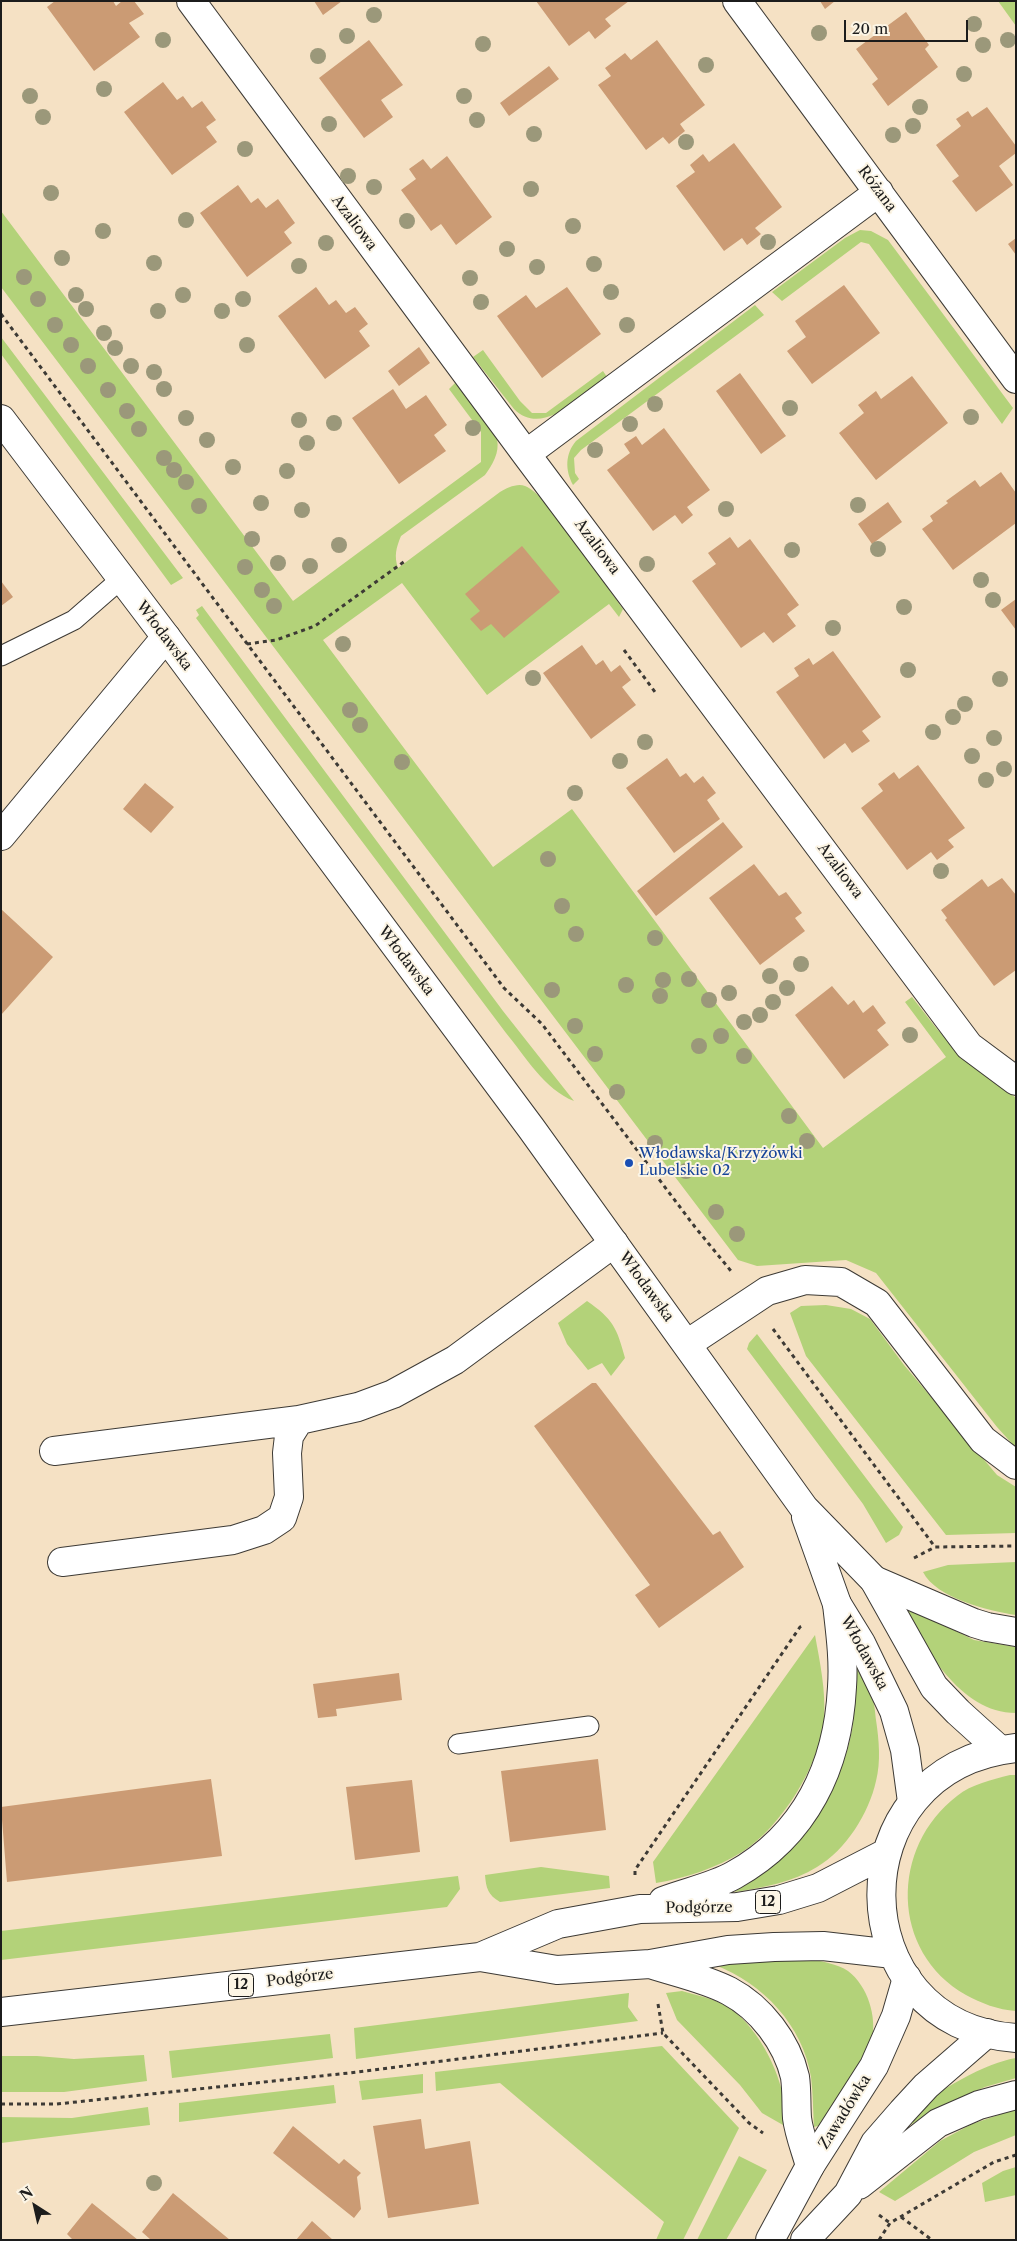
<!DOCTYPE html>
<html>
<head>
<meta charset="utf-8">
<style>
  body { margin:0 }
  #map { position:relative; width:1017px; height:2241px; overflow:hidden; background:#f5e1c4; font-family:"Libre Caslon Text",serif }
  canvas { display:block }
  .frame { position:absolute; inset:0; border:2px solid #1c1c1c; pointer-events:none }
  .north { position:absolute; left:10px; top:2181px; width:50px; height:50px; -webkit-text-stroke:4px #fcf5e5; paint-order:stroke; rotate:325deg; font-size:14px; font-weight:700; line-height:20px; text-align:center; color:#1c1c1c }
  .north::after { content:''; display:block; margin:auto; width:18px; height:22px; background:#1c1c1c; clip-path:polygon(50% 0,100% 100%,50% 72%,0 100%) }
  .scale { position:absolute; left:844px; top:20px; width:124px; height:22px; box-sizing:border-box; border:2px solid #1c1c1c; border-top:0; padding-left:6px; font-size:15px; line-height:18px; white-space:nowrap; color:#1c1c1c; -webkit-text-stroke:4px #fcf5e5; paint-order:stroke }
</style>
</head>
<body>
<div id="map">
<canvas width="1017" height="2241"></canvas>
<div class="frame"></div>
<div class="north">N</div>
<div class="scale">20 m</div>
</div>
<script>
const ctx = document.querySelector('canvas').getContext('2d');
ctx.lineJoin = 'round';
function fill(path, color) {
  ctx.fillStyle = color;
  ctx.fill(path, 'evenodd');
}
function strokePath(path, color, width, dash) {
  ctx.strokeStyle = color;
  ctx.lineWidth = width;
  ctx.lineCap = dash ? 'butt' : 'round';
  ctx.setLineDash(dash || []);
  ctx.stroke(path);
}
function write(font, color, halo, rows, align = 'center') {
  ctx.font = font + ' "Libre Caslon Text",serif';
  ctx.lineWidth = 4;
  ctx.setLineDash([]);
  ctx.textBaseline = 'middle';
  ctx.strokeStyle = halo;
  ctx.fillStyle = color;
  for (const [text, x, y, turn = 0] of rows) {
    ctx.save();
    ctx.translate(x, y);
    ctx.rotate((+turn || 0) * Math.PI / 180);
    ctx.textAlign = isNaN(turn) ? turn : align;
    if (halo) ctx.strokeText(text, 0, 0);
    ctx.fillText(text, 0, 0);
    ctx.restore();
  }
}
const green = new Path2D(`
  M 998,1 L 1016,1 L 1016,26 Z
  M 1,211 L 293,601 L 481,462 L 481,432 L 449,389 L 458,380 C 470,396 492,420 497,439 C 500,453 492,465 485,475 L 401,536 C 396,548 394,556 398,568 L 500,492 C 507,488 517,483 525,486 C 548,494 606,585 623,609 L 619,617 L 609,604 L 487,695 L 402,583 L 323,640 L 493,867 L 572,809 L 823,1148 L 946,1057 L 905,1002 L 912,997 L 937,1029 L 964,1057 L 1016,1098 L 1016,1448 L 997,1427 L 876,1273 L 846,1260 L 757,1266 L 738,1260 L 1,287 Z
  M 860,230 L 871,231 L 888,240 L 1013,408 L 1002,424 L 869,244 L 861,242 L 782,301 L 772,292 L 845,238 Z
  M 755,305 L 764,315 L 581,450 L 574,458 L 575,473 L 579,479 L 573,485 C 565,470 565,454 576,441 Z
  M 1,337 L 183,578 L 171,585 L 1,354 Z
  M 483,350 L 520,401 L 532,413 L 546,413 L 603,371 L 607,377 C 582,395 543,438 514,409 L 473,357 Z
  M 202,606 L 503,1011 L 574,1101 C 545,1090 525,1056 506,1033 L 276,727 L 196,618 L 199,615 L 196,610 Z
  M 587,1301 C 613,1319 617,1328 625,1358 L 611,1376 L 602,1363 L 588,1370 L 567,1344 L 558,1323 Z
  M 826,1305 L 851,1309 L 870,1319 L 904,1365 L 997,1475 L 1016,1487 L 1016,1533 L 946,1535 L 806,1356 L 790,1313 L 801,1306 Z
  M 757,1334 L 903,1527 L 899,1535 L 886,1543 L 863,1504 L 747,1349 L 749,1343 Z
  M 1016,1562 L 1016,1615 C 989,1611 936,1598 923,1572 L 948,1565 Z
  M 899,1603 L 974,1640 L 1016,1647 L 1016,1713 C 959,1713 924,1645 899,1603 Z
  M 815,1635 C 820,1663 826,1690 824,1719 C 820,1765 781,1827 742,1852 C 716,1868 686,1878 656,1883 L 653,1862 Z
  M 852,1662 C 860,1673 867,1685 872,1698 C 875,1705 875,1713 876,1720 C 879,1740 881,1762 876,1781 C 869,1813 846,1850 817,1867 C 793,1882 762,1888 734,1892 C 747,1884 761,1876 772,1866 C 812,1831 842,1783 852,1730 C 856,1708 853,1684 852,1662 Z
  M 1010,1775 L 1016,1775 L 1016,2011 C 998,2010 981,2003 966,1995 C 890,1952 890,1847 957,1796 C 972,1784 991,1780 1010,1775 Z
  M 541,1867 L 609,1876 L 610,1888 L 500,1902 C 488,1895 486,1888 485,1875 Z
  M 458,1876 L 460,1889 L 447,1907 L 1,1960 L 1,1931 Z
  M 808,1959 C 821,1961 838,1964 848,1971 C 868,1986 877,2017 872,2040 C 866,2065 835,2103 821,2125 L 814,2127 C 813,2111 813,2093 811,2077 C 803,2026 763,1983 715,1965 L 716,1962 Z
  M 682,1991 C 696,1995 712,1998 726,2006 C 755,2022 780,2070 784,2102 C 784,2110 783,2118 783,2125 L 762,2113 L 740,2085 L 677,2020 L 666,1993 Z
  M 629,1993 L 628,2007 L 638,2021 L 356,2059 L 354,2028 Z
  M 330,2034 L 333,2058 L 172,2078 L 169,2051 Z
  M 662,2046 L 739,2128 L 683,2240 L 656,2240 L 664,2222 L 500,2083 L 436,2091 L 435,2072 Z
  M 144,2055 L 147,2081 L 64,2092 L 1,2092 L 1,2056 L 37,2056 L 74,2059 Z
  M 1016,2058 L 1016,2078 L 985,2087 L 953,2101 L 903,2129 C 907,2124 910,2118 914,2113 C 933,2092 988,2062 1016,2058 Z
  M 423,2074 L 423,2093 L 362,2100 L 359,2081 Z
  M 334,2085 L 336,2103 L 179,2122 L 179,2103 Z
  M 148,2107 L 150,2125 L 1,2143 L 1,2117 L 72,2118 Z
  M 1016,2109 L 1016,2135 L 974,2152 L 895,2201 L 879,2192 L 940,2141 L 972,2124 Z
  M 739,2156 L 767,2170 L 726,2240 L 697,2240 Z
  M 1016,2167 L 1016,2195 L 985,2202 L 982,2183 L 1003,2171 Z`);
const building = new Path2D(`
  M 55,1 L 113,1 L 116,6 L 122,1 L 134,1 L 144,14 L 129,23 L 140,37 L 94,71 L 47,7 Z
  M 314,1 L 342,1 L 323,15 Z
  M 536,1 L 629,1 L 605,19 L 611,26 L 595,39 L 589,31 L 569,46 Z
  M 820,1 L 835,1 L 825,9 Z
  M 906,12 L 929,45 L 925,49 L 938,67 L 888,106 L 872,84 L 878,79 L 856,49 Z
  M 369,40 L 403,85 L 381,100 L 393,117 L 364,138 L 319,78 Z
  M 657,40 L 705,105 L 680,124 L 685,131 L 669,144 L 663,137 L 646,150 L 598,85 L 611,76 L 605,68 L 625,53 L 631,60 Z
  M 549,66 L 559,79 L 509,116 L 500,103 Z
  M 163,82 L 177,100 L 183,96 L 192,108 L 202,101 L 216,120 L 206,127 L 217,142 L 172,175 L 124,112 Z
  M 987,107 L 1016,146 L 1016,153 L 999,166 L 1013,185 L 976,212 L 952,181 L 959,176 L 936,145 L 961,126 L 956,119 L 968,111 L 972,117 Z
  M 734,143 L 782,207 L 755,228 L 761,234 L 747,245 L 742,238 L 724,251 L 676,186 L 695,172 L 690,165 L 703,154 L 709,162 Z
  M 447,156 L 492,217 L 456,245 L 441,224 L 431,231 L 401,190 L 416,179 L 409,169 L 423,159 L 431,169 Z
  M 238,185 L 251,203 L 258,198 L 266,208 L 278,199 L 295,223 L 284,232 L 292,243 L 247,277 L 200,213 Z
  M 1016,238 L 1016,255 L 1008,244 Z
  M 844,285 L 880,333 L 812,384 L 787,351 L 806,337 L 795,321 Z
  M 316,287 L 329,305 L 336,300 L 346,313 L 355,307 L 368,324 L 359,331 L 370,346 L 325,379 L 278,316 Z
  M 567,287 L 601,334 L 542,378 L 497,316 L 526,295 L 536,308 Z
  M 419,347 L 430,363 L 399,386 L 388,371 Z
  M 740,373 L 786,436 L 761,454 L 716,391 Z
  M 912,376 L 948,423 L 876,480 L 839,433 L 864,413 L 858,405 L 876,391 L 881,399 Z
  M 393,389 L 406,409 L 426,395 L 447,425 L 434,435 L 446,451 L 399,484 L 352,418 Z
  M 664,428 L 710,490 L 687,507 L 693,515 L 682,524 L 675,515 L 653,531 L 607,470 L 630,453 L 624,444 L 636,436 L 642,445 Z
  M 1001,472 L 1016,493 L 1016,523 L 953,570 L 922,529 L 933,521 L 930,516 L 948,503 L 946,501 L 975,480 L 980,487 Z
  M 888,502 L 902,522 L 872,544 L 858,524 Z
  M 730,537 L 738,548 L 750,539 L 799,605 L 787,614 L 796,626 L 773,643 L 764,632 L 741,648 L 692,581 L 716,564 L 708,553 Z
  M 522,546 L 560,592 L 504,638 L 491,624 L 481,631 L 470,619 L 480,611 L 465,594 Z
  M 1,581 L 13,597 L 1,606 Z
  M 1016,599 L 1016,630 L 1001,610 Z
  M 582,645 L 596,665 L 603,660 L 611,672 L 620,665 L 631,680 L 622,687 L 636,705 L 591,739 L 543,673 Z
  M 833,651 L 881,717 L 862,731 L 870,741 L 852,753 L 845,743 L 824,759 L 776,692 L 799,676 L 794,668 L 809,658 L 813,665 Z
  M 667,758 L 680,777 L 686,773 L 694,783 L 703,776 L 716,793 L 707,800 L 720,819 L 674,853 L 626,788 Z
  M 918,765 L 965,828 L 948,840 L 954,847 L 937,860 L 931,852 L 907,870 L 861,808 L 883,791 L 878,784 L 894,772 L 899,779 Z
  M 145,783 L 174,807 L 151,833 L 123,809 Z
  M 723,822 L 743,847 L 656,916 L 637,891 Z
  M 754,864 L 779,896 L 786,892 L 802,913 L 795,918 L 805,931 L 760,965 L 709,898 Z
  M 1002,878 L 1016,895 L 1016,970 L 994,986 L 945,920 L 947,918 L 941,910 L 982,879 L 988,887 Z
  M 1,909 L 53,957 L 1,1015 Z
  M 832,986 L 848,1005 L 854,1000 L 863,1013 L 873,1005 L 886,1023 L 877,1030 L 889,1045 L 844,1079 L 795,1015 Z
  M 592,1383 L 596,1383 L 713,1535 L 720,1531 L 744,1567 L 659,1628 L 635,1595 L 650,1585 L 534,1426 Z
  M 399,1673 L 402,1700 L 336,1709 L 337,1716 L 318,1718 L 313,1684 Z
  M 598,1759 L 606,1830 L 510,1842 L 501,1771 Z
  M 211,1779 L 222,1856 L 7,1882 L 1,1807 Z
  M 412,1780 L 420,1852 L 355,1860 L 346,1787 Z
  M 421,2119 L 425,2149 L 470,2141 L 479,2204 L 388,2218 L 373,2126 Z
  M 293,2126 L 339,2164 L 344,2159 L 361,2173 L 357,2177 L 361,2209 L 354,2218 L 273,2153 Z
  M 173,2193 L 230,2240 L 151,2240 L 142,2232 Z
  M 92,2203 L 138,2240 L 73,2240 L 67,2234 Z
  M 312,2221 L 333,2240 L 296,2240 Z`);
const path = new Path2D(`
  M 1,314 L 504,988 L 542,1024 L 695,1227 L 731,1271
  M 247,644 L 276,640 L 315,626 L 405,561
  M 624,650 L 655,692
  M 773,1329 L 935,1547
  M 914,1558 L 935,1547 L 1016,1546
  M 635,1875 L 635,1870 L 800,1627 L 804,1625
  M 658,2004 L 663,2033 L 749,2123 L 763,2133
  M 1,2104 L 57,2104 L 349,2073 L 663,2033
  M 879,2215 L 890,2223
  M 901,2217 L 932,2240
  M 879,2240 L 890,2223 L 994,2162 L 1016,2155`);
const lane = new Path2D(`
  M 1,656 L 74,620 L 121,579
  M 458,1744 L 589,1726`);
const street = new Path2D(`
  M 191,1 L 526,454 L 969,1046 L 1016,1081
  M 737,1 L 1016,379
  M 526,454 L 879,192
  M 1,836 L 166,637
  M 687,1344 L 767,1291 L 805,1280 L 841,1282 L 877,1303 L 983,1440 L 1016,1465
  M 54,1451 L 299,1420 L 358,1407 L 393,1394 L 455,1360 L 614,1243
  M 62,1562 L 233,1540 L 264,1530 L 282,1518 L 289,1497 L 287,1453 L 289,1436 L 299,1420`);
const secondary = new Path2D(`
  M 1,419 L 166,637 L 531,1128 L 804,1508 L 874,1580 L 934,1687 L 958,1712 L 1000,1750
  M 806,1517 L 837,1604 L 861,1643 L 894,1711 L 905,1750 L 912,1802
  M 859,2185 L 938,2123 L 979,2105 L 1016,2095
  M 770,2240 L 810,2166 L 874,2066 L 896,2016 L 907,1978
  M 805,2240 L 848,2194 L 875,2143 L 902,2112 L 926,2086 L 987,2033`);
const highway = new Path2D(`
  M 874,1580 L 974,1623 L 987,1627 L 1016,1632
  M 1016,1748 C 834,1768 839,2026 1016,2038
  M 663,1901 C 686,1892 713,1887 734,1875 C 806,1835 838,1766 842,1687 C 844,1659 840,1631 837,1604
  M 480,1957 L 557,1970 L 650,1964 L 728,1950 L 774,1947 L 823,1946 L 893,1954
  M 653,1965 C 678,1973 706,1979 729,1991 C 761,2008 787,2042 795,2077 C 797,2091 796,2104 797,2118 C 799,2134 806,2151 810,2166
  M 1,2012 L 480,1957 L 558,1924 L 640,1909 L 737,1907 L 779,1900 L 818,1888 L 886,1853`);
const trees = [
  [374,15],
  [974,24],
  [819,33],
  [347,36],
  [163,40],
  [1008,40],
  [483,44],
  [983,45],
  [318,56],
  [706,65],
  [964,74],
  [104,89],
  [30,96],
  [464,96],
  [920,107],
  [43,117],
  [477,120],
  [329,124],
  [913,126],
  [534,134],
  [893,135],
  [686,142],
  [245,149],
  [348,176],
  [374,187],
  [531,189],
  [51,193],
  [186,220],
  [407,221],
  [573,226],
  [103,231],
  [768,242],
  [326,243],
  [507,249],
  [62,258],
  [154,263],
  [594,264],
  [299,266],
  [537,267],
  [24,277],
  [470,278],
  [611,292],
  [76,295],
  [183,295],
  [38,299],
  [243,299],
  [481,302],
  [86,309],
  [158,311],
  [222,311],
  [55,325],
  [627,325],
  [104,333],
  [71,345],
  [247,345],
  [115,348],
  [88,366],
  [131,366],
  [154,372],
  [164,389],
  [108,390],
  [655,404],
  [790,408],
  [127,411],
  [971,417],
  [186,418],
  [299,420],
  [334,423],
  [630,424],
  [473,428],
  [139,429],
  [207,440],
  [307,443],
  [595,450],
  [164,458],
  [233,467],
  [174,470],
  [287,471],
  [186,482],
  [261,503],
  [858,505],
  [199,506],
  [726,509],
  [302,510],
  [252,539],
  [339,545],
  [878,549],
  [792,550],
  [278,563],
  [647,564],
  [310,566],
  [245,567],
  [981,580],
  [262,590],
  [993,600],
  [274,606],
  [904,607],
  [833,628],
  [343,644],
  [908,670],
  [533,678],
  [1000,679],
  [965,704],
  [350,710],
  [953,717],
  [360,725],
  [933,732],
  [994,738],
  [645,742],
  [972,756],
  [620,761],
  [402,762],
  [1004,769],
  [986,780],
  [575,793],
  [548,859],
  [941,871],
  [562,906],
  [576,934],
  [655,938],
  [801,964],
  [770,976],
  [689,979],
  [663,980],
  [626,985],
  [787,988],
  [552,990],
  [729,993],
  [660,996],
  [709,1000],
  [773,1002],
  [760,1015],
  [744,1022],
  [575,1026],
  [910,1035],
  [721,1036],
  [699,1046],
  [595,1054],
  [744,1056],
  [617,1092],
  [789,1116],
  [807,1141],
  [655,1143],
  [686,1171],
  [716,1212],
  [737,1234],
  [154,2183]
];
const markers = [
  [629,1163,5,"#1a4fb4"]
];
const shields = [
  [768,1902,25],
  [241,1985,25]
];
const shieldNames = [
  ["12",768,1902],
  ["12",241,1985]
];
const streetNames = [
  ["Różana",877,189,53],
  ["Azaliowa",354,223,53],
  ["Azaliowa",597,547,53],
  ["Włodawska",164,636,53],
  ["Azaliowa",840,871,53],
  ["Włodawska",406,961,53],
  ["Włodawska",646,1287,54],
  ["Włodawska",864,1653,61],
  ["Podgórze",699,1908,-1],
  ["Podgórze",300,1978,-7],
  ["Zawadówka",845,2112,-58]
];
const transitNames = [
  ["Włodawska/Krzyżówki",639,1154],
  ["Lubelskie 02",639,1171]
];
fill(green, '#b3d279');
fill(building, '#cb9b74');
strokePath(lane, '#3d3a35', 21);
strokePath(street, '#3d3a35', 30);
strokePath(secondary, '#3d3a35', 30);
strokePath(highway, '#3d3a35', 30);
strokePath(path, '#3d3a35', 3, [4, 4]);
strokePath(lane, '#fff', 19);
strokePath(street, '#fff', 28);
strokePath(secondary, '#fff', 28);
strokePath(highway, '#fff', 28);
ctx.fillStyle = '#9b987a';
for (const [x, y] of trees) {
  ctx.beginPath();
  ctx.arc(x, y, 8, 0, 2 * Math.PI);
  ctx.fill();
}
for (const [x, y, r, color] of markers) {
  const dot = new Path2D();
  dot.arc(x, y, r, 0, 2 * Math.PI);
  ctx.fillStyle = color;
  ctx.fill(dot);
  strokePath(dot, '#fcf5e5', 2);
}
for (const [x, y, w] of shields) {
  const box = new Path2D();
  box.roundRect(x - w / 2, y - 11.5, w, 23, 4);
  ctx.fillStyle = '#fcf5e5';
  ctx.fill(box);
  strokePath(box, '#1c1c1c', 1);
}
write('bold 14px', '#1c1c1c', null, shieldNames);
write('15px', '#1c1c1c', '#fcf5e5', streetNames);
write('15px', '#164399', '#fcf5e5', transitNames, 'left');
</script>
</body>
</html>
